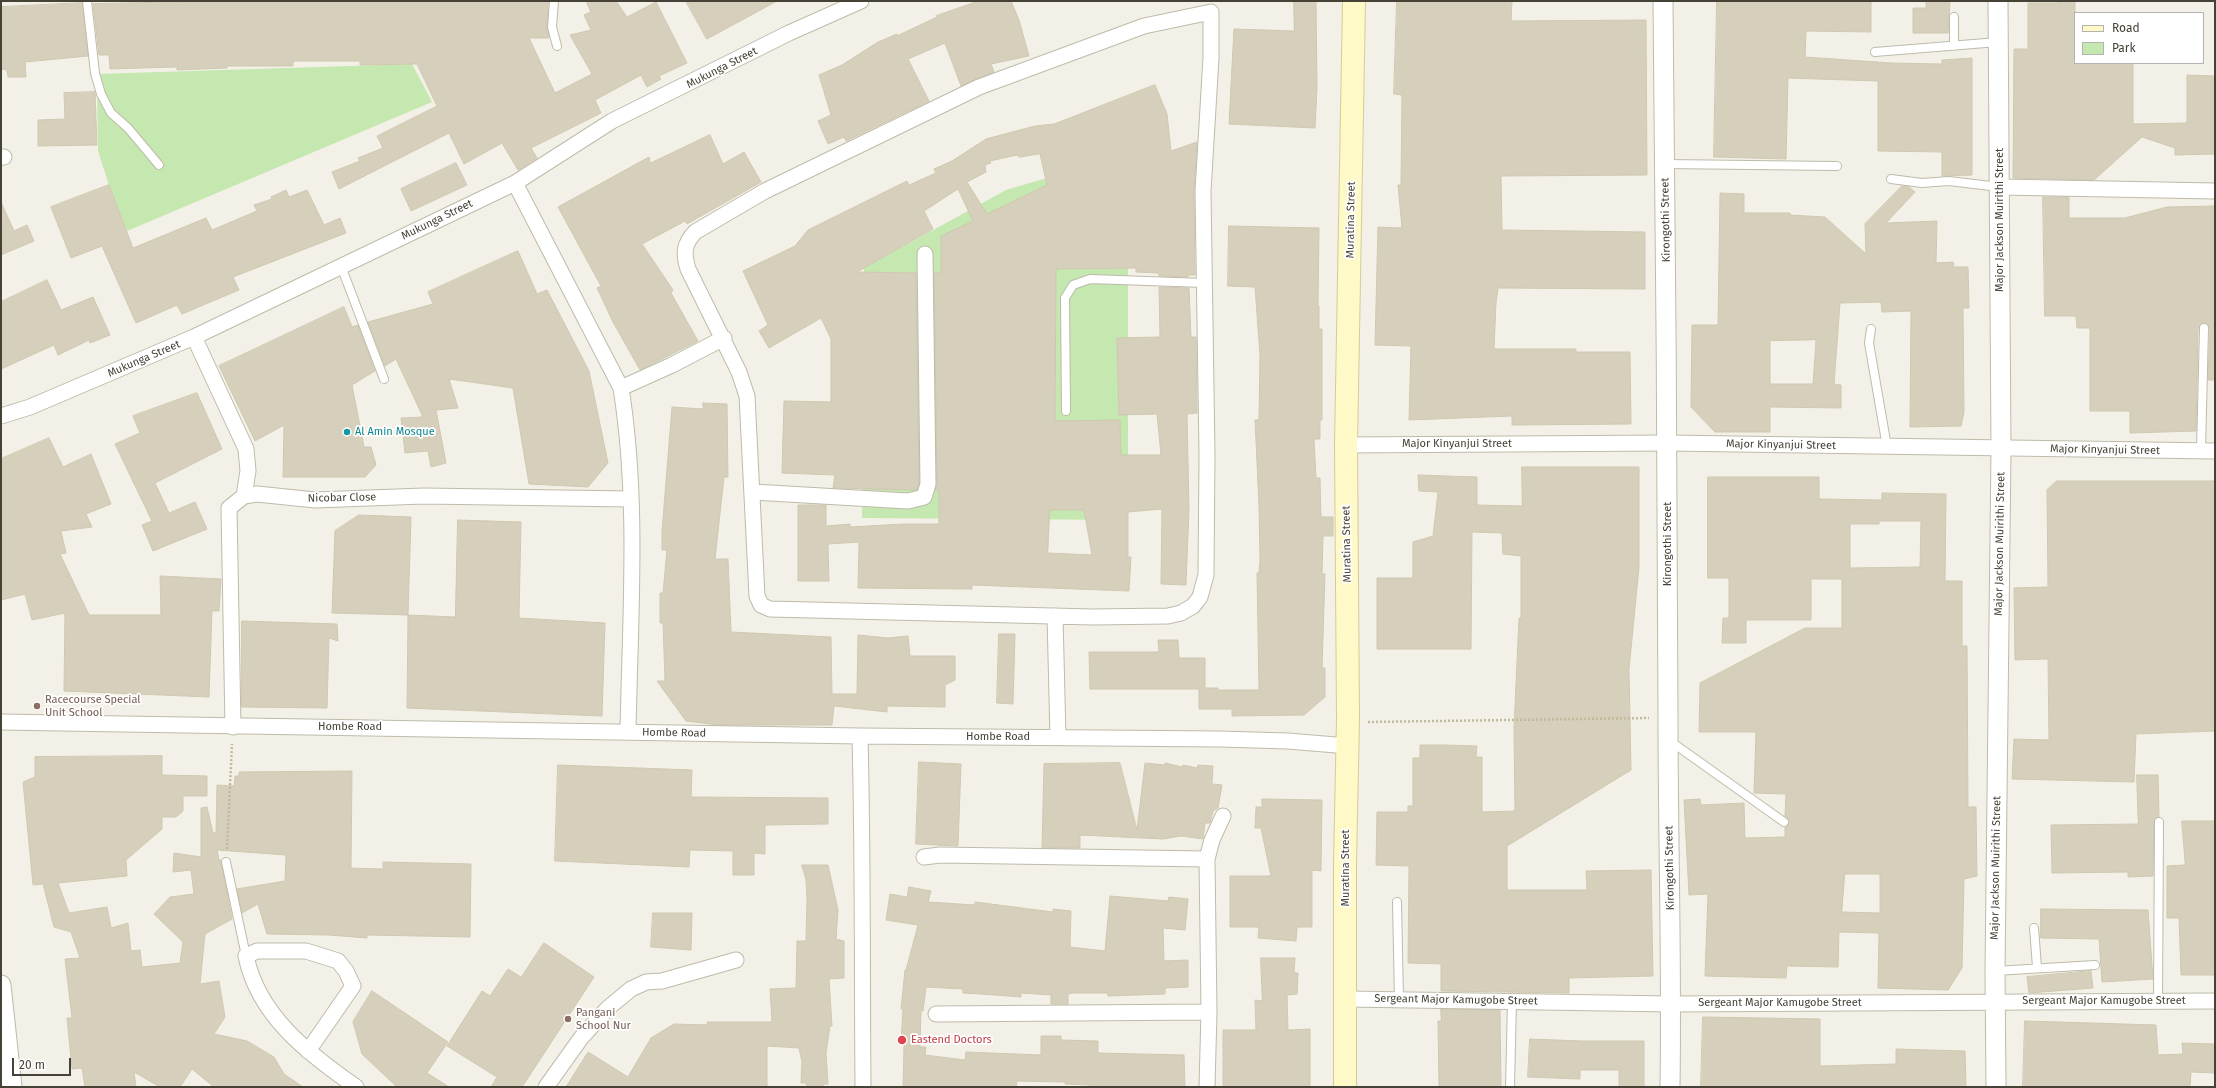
<!DOCTYPE html>
<html>
<head>
<meta charset="utf-8">
<style>
  body { margin:0 }
  #map { position:relative; width:2216px; height:1088px; overflow:hidden; background:#f3f1e7; font-family:"Fira Sans",sans-serif }
  canvas { display:block }
  .frame { position:absolute; inset:0; border:2px solid #464236; pointer-events:none }
  .legend { position:absolute; left:2074px; top:12px; width:130px; height:52px; box-sizing:border-box; background:#fff; border:1px solid #b5b3af; margin:0; padding:5px 7px; list-style:none; font-size:12px; color:#464236 }
  .legend li { display:flex; align-items:center; gap:8px; height:20px }
  .legend b { width:20px; border:1px solid #b5b3af }
  .scale { position:absolute; left:12px; top:1058px; width:59px; height:18px; box-sizing:border-box; border:2px solid #464236; border-top:0; padding-left:5px; font-size:12px; line-height:14px; white-space:nowrap; color:#464236; -webkit-text-stroke:3px #fff; paint-order:stroke }
</style>
</head>
<body>
<div id="map">
<canvas width="2216" height="1088"></canvas>
<div class="frame"></div>
<ul class="legend">
<li><b style="height:5px;background:#fef9c6"></b>Road</li>
<li><b style="height:11px;background:#c5e7b0"></b>Park</li>
</ul>
<div class="scale">20 m</div>
</div>
<script>
const ctx = document.querySelector('canvas').getContext('2d');
ctx.lineJoin = 'round';
function fill(path, color) {
  ctx.fillStyle = color;
  ctx.fill(path, 'evenodd');
}
function strokePath(path, color, width, dash) {
  ctx.strokeStyle = color;
  ctx.lineWidth = width;
  ctx.lineCap = dash ? 'butt' : 'round';
  ctx.setLineDash(dash || []);
  ctx.stroke(path);
}
function write(font, color, halo, rows, align = 'center') {
  ctx.font = font + ' "Fira Sans",sans-serif';
  ctx.lineWidth = 3.5;
  ctx.setLineDash([]);
  ctx.textBaseline = 'middle';
  ctx.strokeStyle = halo;
  ctx.fillStyle = color;
  for (const [text, x, y, turn = 0] of rows) {
    ctx.save();
    ctx.translate(x, y);
    ctx.rotate((+turn || 0) * Math.PI / 180);
    ctx.textAlign = isNaN(turn) ? turn : align;
    if (halo) ctx.strokeText(text, 0, 0);
    ctx.fillText(text, 0, 0);
    ctx.restore();
  }
}
const green = new Path2D(`
  M 412,64 L 432,102 L 127,231 L 109,185 L 98,151 L 97,74 Z
  M 1128,154 L 1128,520 L 862,518 L 864,268 L 1006,190 Z`);
const building = new Path2D(`
  M 220,1 L 548,1 L 547,27 L 549,38 L 529,38 L 555,93 L 592,74 L 570,35 L 591,30 L 584,15 L 591,12 L 586,1 L 616,1 L 627,17 L 656,2 L 687,63 L 659,76 L 661,79 L 647,87 L 641,75 L 595,100 L 601,113 L 531,148 L 537,158 L 518,170 L 502,143 L 464,164 L 449,133 L 339,189 L 332,172 L 360,161 L 358,158 L 383,148 L 377,136 L 437,106 L 417,64 L 360,65 L 360,61 L 293,61 L 293,66 L 227,66 L 227,68 L 177,70 L 177,67 L 110,69 L 109,55 L 99,55 L 93,4 Z
  M 686,1 L 777,1 L 707,39 Z
  M 979,1 L 1011,1 L 1019,20 L 1029,56 L 991,64 L 994,72 L 961,86 L 945,43 L 908,59 L 929,101 L 846,141 L 844,137 L 828,144 L 818,121 L 831,115 L 819,75 L 842,65 L 878,42 L 897,34 L 897,36 L 937,17 L 936,16 Z
  M 1294,1 L 1316,1 L 1317,88 L 1315,128 L 1229,124 L 1234,29 L 1294,31 Z
  M 1397,1 L 1512,1 L 1511,21 L 1646,20 L 1647,175 L 1501,176 L 1502,230 L 1645,232 L 1645,289 L 1498,288 L 1496,303 L 1494,349 L 1576,349 L 1576,352 L 1630,352 L 1631,424 L 1512,425 L 1512,416 L 1409,420 L 1411,346 L 1375,345 L 1378,227 L 1402,228 L 1398,185 L 1401,185 L 1402,95 L 1394,94 Z
  M 1717,1 L 1871,1 L 1871,32 L 1806,31 L 1805,57 L 1891,63 L 1942,64 L 1942,60 L 1972,58 L 1972,175 L 1942,176 L 1942,152 L 1878,151 L 1878,81 L 1788,78 L 1786,159 L 1714,157 Z
  M 1926,1 L 1950,1 L 1948,33 L 1913,33 L 1913,8 L 1926,8 Z
  M 2059,1 L 2075,1 L 2075,63 L 2133,63 L 2133,124 L 2187,123 L 2187,75 L 2215,76 L 2215,154 L 2175,155 L 2175,148 L 2142,137 L 2094,180 L 2013,178 L 2014,49 L 2028,49 L 2028,3 L 2059,3 Z
  M 82,3 L 88,56 L 25,62 L 26,77 L 8,77 L 7,70 L 1,69 L 1,7 Z
  M 1155,85 L 1167,114 L 1171,151 L 1197,142 L 1194,191 L 1195,275 L 1188,275 L 1188,277 L 1159,276 L 1159,273 L 1136,272 L 1136,268 L 1056,269 L 1055,421 L 1120,420 L 1121,455 L 1161,455 L 1157,414 L 1119,415 L 1117,338 L 1160,337 L 1159,287 L 1189,288 L 1191,337 L 1196,337 L 1197,413 L 1187,414 L 1189,510 L 1186,585 L 1161,584 L 1162,509 L 1128,512 L 1128,557 L 1131,557 L 1129,591 L 972,585 L 972,589 L 858,588 L 859,542 L 828,544 L 829,581 L 798,581 L 798,505 L 826,505 L 826,526 L 850,524 L 850,527 L 903,524 L 939,524 L 939,490 L 935,490 L 937,484 L 934,273 L 941,273 L 941,236 L 973,221 L 958,189 L 924,211 L 933,229 L 857,272 L 916,273 L 919,483 L 917,490 L 914,490 L 833,488 L 835,475 L 782,473 L 784,401 L 831,402 L 831,339 L 821,318 L 769,348 L 759,331 L 768,325 L 743,271 L 795,246 L 808,230 L 907,181 L 909,185 L 936,173 L 934,169 L 952,161 L 986,139 L 1035,126 L 1054,124 ZM 1040,154 L 1047,185 L 987,214 L 967,182 L 986,172 L 985,165 L 991,163 L 990,161 L 1017,155 L 1019,157 ZM 1050,510 L 1084,510 L 1092,555 L 1048,553 Z
  M 95,92 L 97,145 L 38,146 L 38,120 L 65,119 L 64,93 Z
  M 710,135 L 723,164 L 744,152 L 761,182 L 687,224 L 685,221 L 642,244 L 673,290 L 671,293 L 698,341 L 640,370 L 613,322 L 597,288 L 601,286 L 558,207 L 649,157 L 650,163 Z
  M 456,163 L 467,185 L 411,211 L 401,189 Z
  M 109,185 L 133,248 L 206,218 L 212,230 L 257,211 L 254,205 L 272,199 L 271,197 L 286,190 L 289,197 L 307,190 L 324,225 L 340,218 L 346,233 L 233,277 L 239,290 L 182,314 L 177,305 L 136,323 L 102,246 L 71,258 L 51,207 Z
  M 1902,186 L 1909,187 L 1915,192 L 1886,223 L 1937,221 L 1936,263 L 1953,262 L 1954,267 L 1968,267 L 1969,308 L 1963,308 L 1964,412 L 1961,426 L 1910,427 L 1911,311 L 1882,312 L 1881,302 L 1840,303 L 1834,384 L 1841,385 L 1841,408 L 1770,407 L 1770,432 L 1715,432 L 1691,407 L 1692,325 L 1718,325 L 1720,193 L 1744,194 L 1744,213 L 1790,213 L 1790,215 L 1825,217 L 1866,254 L 1865,224 ZM 1816,340 L 1813,384 L 1770,384 L 1770,341 Z
  M 2043,197 L 2069,197 L 2069,218 L 2125,218 L 2167,207 L 2215,206 L 2215,380 L 2208,380 L 2210,328 L 2207,324 L 2204,323 L 2198,328 L 2196,431 L 2130,433 L 2130,411 L 2090,411 L 2090,328 L 2077,328 L 2076,316 L 2045,316 Z
  M 1,202 L 14,231 L 27,225 L 34,241 L 1,255 Z
  M 1229,226 L 1319,228 L 1318,306 L 1319,306 L 1319,329 L 1322,329 L 1322,420 L 1320,420 L 1320,439 L 1314,439 L 1316,478 L 1320,478 L 1321,517 L 1333,517 L 1333,536 L 1323,536 L 1322,574 L 1325,574 L 1322,668 L 1325,668 L 1325,697 L 1304,715 L 1232,716 L 1232,709 L 1199,709 L 1199,689 L 1090,689 L 1089,652 L 1159,652 L 1158,640 L 1178,640 L 1179,658 L 1205,658 L 1205,688 L 1218,688 L 1218,690 L 1259,690 L 1257,573 L 1259,573 L 1260,560 L 1259,506 L 1255,420 L 1259,420 L 1260,355 L 1255,287 L 1228,286 Z
  M 518,251 L 537,294 L 547,290 L 589,371 L 608,463 L 588,487 L 529,484 L 513,388 L 449,379 L 458,408 L 436,410 L 446,463 L 431,467 L 428,451 L 405,453 L 401,418 L 423,417 L 396,359 L 385,366 L 368,322 L 433,304 L 428,292 Z
  M 47,280 L 61,310 L 93,297 L 110,335 L 90,343 L 89,340 L 58,355 L 54,345 L 1,369 L 1,302 Z
  M 344,307 L 352,327 L 358,325 L 375,371 L 352,385 L 364,447 L 371,447 L 376,465 L 365,477 L 283,477 L 284,425 L 255,441 L 219,366 Z
  M 197,393 L 222,449 L 155,483 L 169,513 L 195,502 L 207,529 L 153,551 L 142,525 L 152,521 L 115,444 L 140,433 L 133,416 Z
  M 703,403 L 727,404 L 728,477 L 724,477 L 715,559 L 728,559 L 731,632 L 831,637 L 832,694 L 857,694 L 858,635 L 888,638 L 908,636 L 910,656 L 955,656 L 955,680 L 945,685 L 945,707 L 887,706 L 887,712 L 834,706 L 832,725 L 718,725 L 686,721 L 657,681 L 665,681 L 663,623 L 660,623 L 660,593 L 663,593 L 667,550 L 662,550 L 662,531 L 672,407 L 703,409 Z
  M 49,438 L 63,467 L 91,454 L 111,504 L 86,514 L 92,527 L 61,531 L 66,553 L 60,554 L 89,615 L 161,615 L 160,576 L 221,579 L 219,611 L 212,611 L 209,697 L 64,691 L 65,613 L 32,620 L 25,594 L 1,600 L 1,459 Z
  M 1522,467 L 1639,467 L 1639,567 L 1629,669 L 1631,770 L 1507,846 L 1507,890 L 1587,890 L 1586,871 L 1651,870 L 1653,976 L 1569,978 L 1569,993 L 1441,991 L 1441,964 L 1408,963 L 1409,866 L 1376,865 L 1377,812 L 1408,812 L 1408,806 L 1413,806 L 1413,758 L 1420,758 L 1420,745 L 1444,745 L 1477,746 L 1476,757 L 1482,757 L 1482,812 L 1515,811 L 1514,728 L 1519,618 L 1521,619 L 1521,556 L 1503,554 L 1502,533 L 1472,532 L 1471,649 L 1377,649 L 1377,578 L 1413,578 L 1413,542 L 1433,536 L 1438,492 L 1419,491 L 1418,475 L 1477,477 L 1477,505 L 1522,506 Z
  M 1708,477 L 1819,477 L 1819,499 L 1882,500 L 1882,493 L 1946,494 L 1945,581 L 1962,581 L 1962,646 L 1967,646 L 1968,807 L 1976,807 L 1977,876 L 1964,879 L 1962,968 L 1948,990 L 1878,988 L 1879,933 L 1839,932 L 1838,967 L 1787,966 L 1786,978 L 1705,976 L 1708,894 L 1689,895 L 1684,800 L 1700,799 L 1701,805 L 1744,803 L 1745,838 L 1785,837 L 1785,827 L 1789,822 L 1785,816 L 1786,794 L 1754,793 L 1756,732 L 1699,732 L 1700,683 L 1805,628 L 1842,628 L 1842,579 L 1811,579 L 1811,620 L 1746,620 L 1746,643 L 1722,643 L 1723,618 L 1729,618 L 1729,578 L 1708,578 ZM 1879,521 L 1921,521 L 1920,567 L 1850,568 L 1850,524 L 1879,524 ZM 1845,874 L 1880,874 L 1880,913 L 1842,912 Z
  M 2057,481 L 2215,481 L 2215,731 L 2136,734 L 2134,782 L 2012,779 L 2014,739 L 2049,740 L 2048,659 L 2015,660 L 2014,588 L 2048,587 L 2047,490 Z
  M 359,515 L 411,517 L 408,615 L 332,613 L 335,531 Z
  M 458,520 L 521,522 L 519,618 L 605,623 L 602,716 L 407,708 L 408,615 L 455,617 Z
  M 242,621 L 337,624 L 338,641 L 329,638 L 327,708 L 242,707 Z
  M 999,634 L 1015,634 L 1013,704 L 997,703 Z
  M 162,756 L 162,775 L 207,776 L 207,796 L 183,796 L 183,811 L 176,817 L 162,817 L 162,829 L 126,860 L 127,876 L 58,883 L 69,913 L 107,907 L 111,928 L 128,923 L 131,951 L 140,950 L 142,967 L 180,963 L 183,942 L 154,914 L 170,897 L 194,894 L 191,870 L 173,872 L 174,853 L 201,857 L 201,808 L 207,807 L 213,833 L 216,833 L 217,785 L 234,786 L 235,776 L 239,776 L 239,772 L 352,771 L 351,868 L 383,869 L 383,862 L 471,864 L 470,937 L 367,935 L 367,938 L 329,935 L 267,934 L 258,904 L 242,913 L 237,889 L 285,881 L 286,855 L 217,850 L 219,860 L 221,860 L 232,919 L 205,934 L 200,984 L 219,981 L 225,1017 L 214,1034 L 247,1041 L 274,1057 L 284,1074 L 303,1087 L 214,1087 L 192,1069 L 180,1087 L 160,1087 L 134,1072 L 136,1087 L 85,1087 L 82,1068 L 72,1069 L 67,1018 L 72,1018 L 65,959 L 80,958 L 71,932 L 54,927 L 43,884 L 33,885 L 23,782 L 35,777 L 35,757 Z
  M 919,762 L 961,764 L 958,846 L 916,844 Z
  M 1120,763 L 1137,830 L 1145,763 L 1165,765 L 1165,763 L 1182,767 L 1183,765 L 1197,768 L 1198,765 L 1213,766 L 1212,784 L 1222,785 L 1218,808 L 1213,811 L 1210,823 L 1205,823 L 1203,839 L 1181,836 L 1163,839 L 1080,835 L 1080,848 L 1042,848 L 1044,764 Z
  M 558,765 L 692,770 L 691,797 L 828,798 L 828,824 L 765,825 L 765,854 L 754,853 L 754,875 L 733,875 L 733,851 L 690,850 L 689,867 L 555,861 Z
  M 2137,775 L 2158,775 L 2159,817 L 2154,822 L 2153,876 L 2128,877 L 2128,872 L 2052,873 L 2051,825 L 2138,824 Z
  M 1262,799 L 1322,800 L 1321,871 L 1312,870 L 1312,927 L 1297,927 L 1296,941 L 1258,938 L 1259,927 L 1230,927 L 1230,876 L 1271,876 L 1261,828 L 1255,828 L 1256,807 L 1262,807 Z
  M 2182,821 L 2215,821 L 2215,975 L 2181,975 L 2179,918 L 2167,918 L 2167,866 L 2185,865 Z
  M 802,865 L 828,865 L 838,910 L 836,939 L 844,941 L 844,978 L 829,979 L 832,1026 L 830,1026 L 826,1053 L 828,1084 L 823,1084 L 824,1087 L 807,1087 L 806,1083 L 801,1083 L 802,1062 L 799,1048 L 767,1046 L 767,1087 L 566,1087 L 588,1052 L 628,1077 L 651,1038 L 674,1024 L 708,1025 L 707,1022 L 772,1022 L 770,989 L 796,988 L 797,941 L 806,941 L 807,900 L 806,880 Z
  M 909,887 L 931,891 L 928,902 L 975,905 L 975,902 L 1053,912 L 1053,909 L 1071,911 L 1070,947 L 1105,951 L 1110,896 L 1168,901 L 1169,897 L 1188,899 L 1185,930 L 1163,928 L 1164,961 L 1188,960 L 1188,987 L 1165,988 L 1165,994 L 1108,996 L 1108,993 L 1072,993 L 1068,994 L 1068,1004 L 1051,1004 L 1051,995 L 1021,993 L 1021,997 L 981,994 L 963,993 L 963,989 L 926,987 L 923,1011 L 921,1011 L 920,1047 L 926,1047 L 925,1055 L 965,1060 L 966,1052 L 1041,1055 L 1041,1036 L 1061,1036 L 1061,1040 L 1098,1041 L 1098,1053 L 1184,1055 L 1185,1087 L 1090,1087 L 1090,1085 L 1065,1084 L 1065,1082 L 1017,1081 L 1016,1087 L 903,1087 L 904,1044 L 901,1044 L 903,1009 L 901,1009 L 905,970 L 906,970 L 918,925 L 886,920 L 890,894 L 907,897 Z
  M 2041,909 L 2148,910 L 2153,979 L 2102,982 L 2099,939 L 2041,938 Z
  M 653,913 L 692,913 L 691,950 L 651,947 Z
  M 544,943 L 594,977 L 522,1087 L 491,1087 L 497,1077 L 447,1046 L 482,991 L 490,996 L 508,969 L 521,977 Z
  M 1261,958 L 1295,958 L 1294,973 L 1298,973 L 1297,994 L 1287,995 L 1288,1030 L 1310,1029 L 1310,1087 L 1223,1087 L 1223,1030 L 1256,1030 L 1255,1000 L 1262,1001 Z
  M 2091,971 L 2093,988 L 2029,993 L 2027,977 Z
  M 372,991 L 448,1042 L 427,1073 L 449,1087 L 397,1087 L 362,1054 L 353,1022 Z
  M 1441,1009 L 1500,1010 L 1501,1087 L 1439,1087 L 1438,1021 L 1441,1021 Z
  M 1703,1017 L 1820,1019 L 1820,1066 L 1896,1064 L 1896,1049 L 1965,1051 L 1966,1087 L 1701,1087 Z
  M 2025,1021 L 2156,1025 L 2158,1055 L 2183,1054 L 2182,1043 L 2215,1044 L 2215,1073 L 2191,1072 L 2190,1087 L 2023,1087 Z
  M 1530,1039 L 1582,1041 L 1644,1041 L 1644,1087 L 1619,1087 L 1619,1070 L 1580,1070 L 1580,1079 L 1528,1077 Z`);
const path = new Path2D(`
  M 1368,722 L 1649,718
  M 227,849 L 232,744`);
const service = new Path2D(`
  M 87,1 L 95,73 L 101,94 L 111,113 L 128,128 L 159,165
  M 554,1 L 552,27 L 557,46
  M 1954,17 L 1954,46
  M 1875,52 L 1998,42
  M 1665,164 L 1837,166
  M 1891,179 L 1922,183 L 1949,181 L 1999,187
  M 341,266 L 384,379
  M 1871,329 L 1869,343 L 1887,447
  M 1066,411 L 1065,298 L 1073,285 L 1090,279 L 1204,283
  M 2201,451 L 2204,328
  M 1670,741 L 1784,822
  M 226,862 L 246,956
  M 1397,902 L 1399,1000
  M 2034,928 L 2037,967
  M 1995,971 L 2095,965
  M 2158,1001 L 2159,822
  M 1510,1087 L 1512,1001`);
const minor = new Path2D(`
  M 1211,12 L 1211,58 L 1203,191 L 1207,455 L 1206,575 L 1200,597 L 1193,606 L 1181,613 L 1168,616 L 1093,617 L 770,609 L 761,605 L 757,596 L 747,396 L 739,372 L 688,269 C 683,253 684,244 695,232 L 765,191 L 979,87 L 1144,26 Z
  M 1,157 L 4,157
  M 515,183 L 621,388 C 639,501 630,618 628,732
  M 2000,187 L 2215,191
  M 194,337 L 246,449 L 248,471 L 244,496
  M 621,388 L 672,365 L 724,338
  M 1,416 L 30,407 L 194,337 L 515,183 L 612,121 L 789,33 L 861,1
  M 1346,445 L 1668,443 L 2215,451
  M 753,492 L 908,501 L 924,497 L 928,484 L 925,254
  M 1055,616 L 1058,737
  M 1,722 L 860,736 L 1220,739 L 1288,741 L 1348,746
  M 233,727 L 229,508 L 244,496 L 257,494 L 315,500 L 424,496 L 631,499
  M 860,736 C 863,853 862,970 863,1087
  M 924,857 L 940,855 L 1207,859
  M 1346,999 L 1672,1004 L 2215,1001
  M 936,1014 L 1209,1012
  M 308,1051 L 353,986 L 346,971 L 338,961 L 306,951 L 257,951 L 246,956 C 258,1016 309,1054 356,1087
  M 546,1087 L 581,1038 L 608,1008 L 631,989 L 646,982 L 662,981 L 736,960
  M 1207,1087 L 1209,1012 L 1207,859 L 1212,840 L 1223,816`);
const tertiary = new Path2D(`
  M 1663,1 C 1666,239 1667,478 1668,716 C 1668,840 1672,963 1670,1087
  M 1,985 L 12,1087
  M 1996,1087 L 1995,971 L 2001,449 L 1998,1`);
const secondary = new Path2D(`
  M 1345,1087 L 1345,863 L 1348,719 L 1346,445 L 1354,1`);
const markers = [
  [347,432,4,"#0f9aa8"],
  [37,706,4,"#8d6e63"],
  [568,1019,4,"#8d6e63"],
  [902,1040,5,"#e0444e"]
];
const streetNames = [
  ["Mukunga Street",722,68,-27],
  ["Mukunga Street",437,220,-26],
  ["Muratina Street",1351,220,-89],
  ["Kirongothi Street",1666,220,-91],
  ["Major Jackson Muirithi Street",2000,220,-90],
  ["Mukunga Street",144,359,-23],
  ["Major Kinyanjui Street",1457,444],
  ["Major Kinyanjui Street",1781,445,1],
  ["Major Kinyanjui Street",2105,450,1],
  ["Nicobar Close",342,498,-1],
  ["Muratina Street",1347,544,-91],
  ["Kirongothi Street",1668,544,-90],
  ["Major Jackson Muirithi Street",2000,544,-89],
  ["Hombe Road",350,727],
  ["Hombe Road",674,733,1],
  ["Hombe Road",998,737],
  ["Muratina Street",1346,868,-90],
  ["Kirongothi Street",1670,868,-91],
  ["Major Jackson Muirithi Street",1996,868,-89],
  ["Sergeant Major Kamugobe Street",1456,1000,1],
  ["Sergeant Major Kamugobe Street",2104,1001],
  ["Sergeant Major Kamugobe Street",1780,1003]
];
const cultureNames = [
  ["Al Amin Mosque",355,432]
];
const educationNames = [
  ["Racecourse Special",45,700],
  ["Unit School",45,713],
  ["Pangani",576,1013],
  ["School Nur",576,1026]
];
const healthNames = [
  ["Eastend Doctors",911,1040]
];
fill(green, '#c5e7b0');
fill(building, '#d5cfbc');
strokePath(building, '#cfc8b0', 1);
strokePath(service, '#bebba9', 10);
strokePath(minor, '#bebba9', 17);
strokePath(tertiary, '#bebba9', 21);
strokePath(secondary, '#d3cc97', 24);
strokePath(path, '#c0b99b', 2.5, [2, 2]);
strokePath(service, '#fff', 8);
strokePath(minor, '#fff', 15);
strokePath(tertiary, '#fff', 19);
strokePath(secondary, '#fef9c6', 22);
for (const [x, y, r, color] of markers) {
  const dot = new Path2D();
  dot.arc(x, y, r, 0, 2 * Math.PI);
  ctx.fillStyle = color;
  ctx.fill(dot);
  strokePath(dot, '#fff', 1.5);
}
write('11px', '#464236', '#fff', streetNames);
write('11px', '#0d838f', '#fff', cultureNames, 'left');
write('11px', '#785e54', '#fff', educationNames, 'left');
write('11px', '#be3a42', '#fff', healthNames, 'left');
</script>
</body>
</html>
